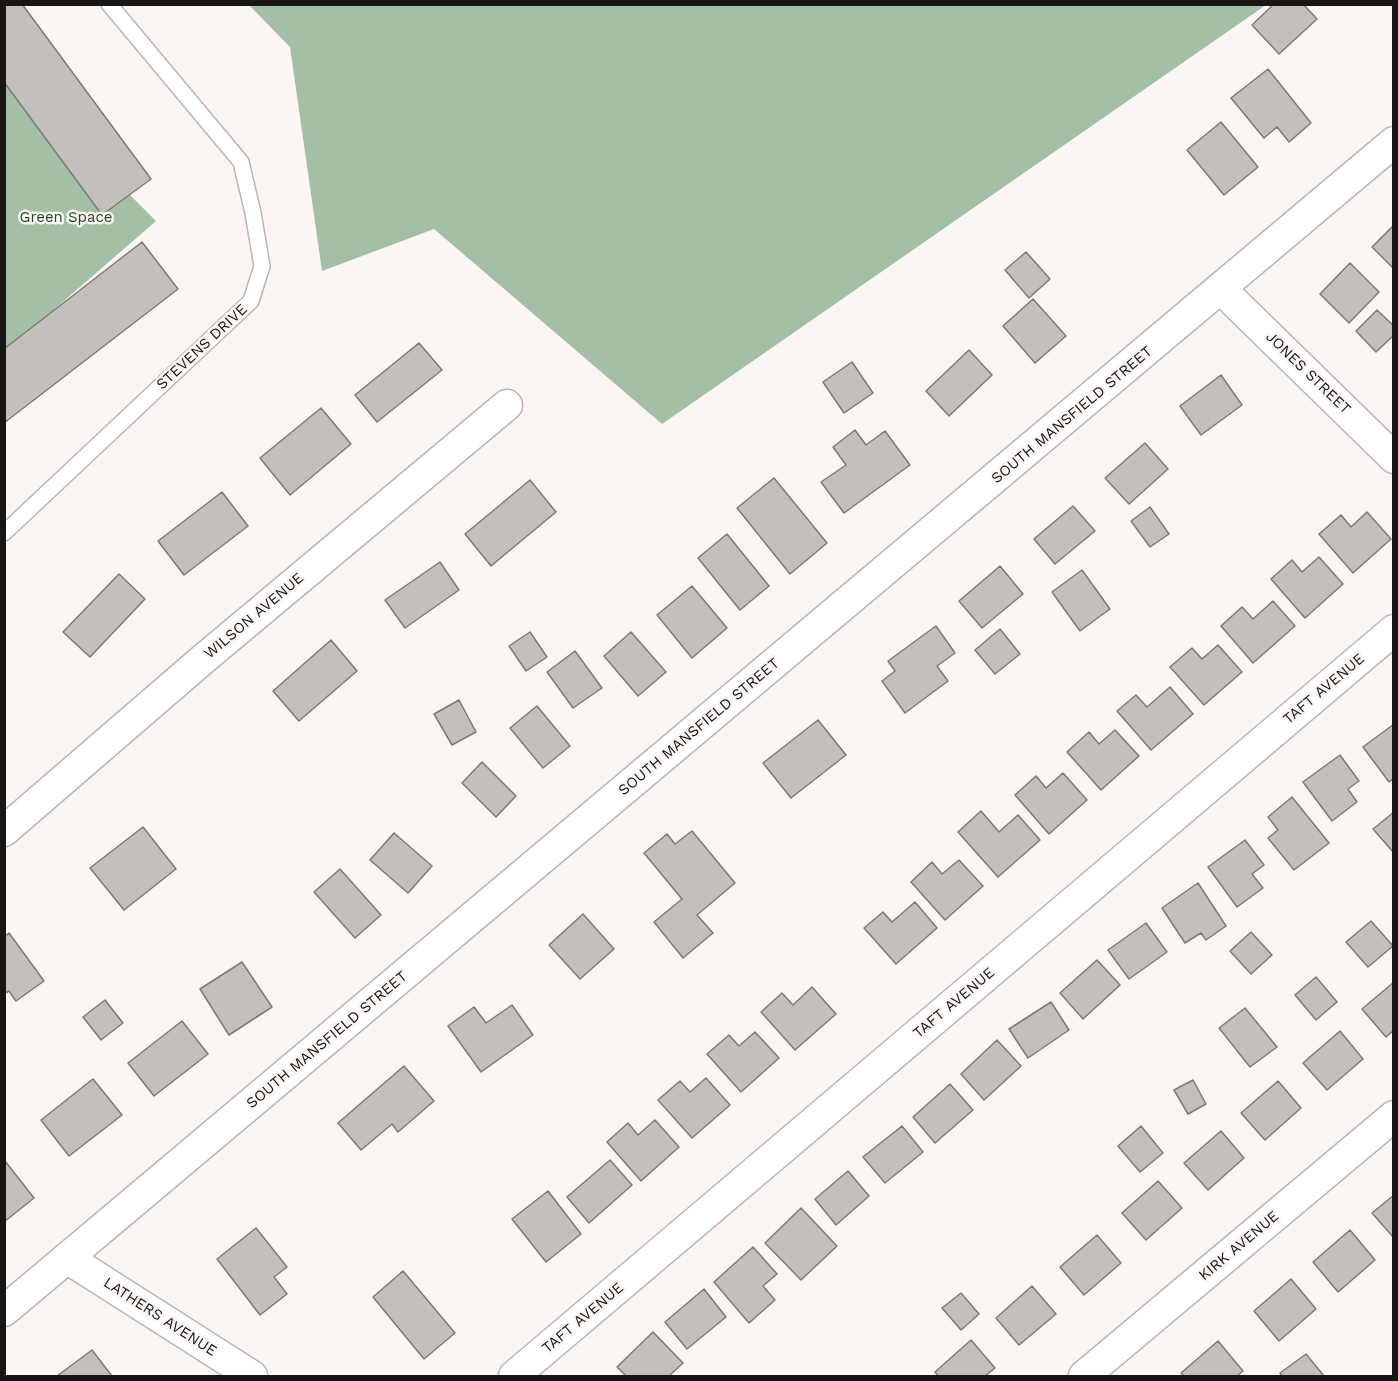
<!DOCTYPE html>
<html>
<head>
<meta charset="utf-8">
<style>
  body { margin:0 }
  #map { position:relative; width:1398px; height:1381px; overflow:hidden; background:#fbf6f3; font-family:"Work Sans",sans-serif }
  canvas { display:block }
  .frame { position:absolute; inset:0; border:6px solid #181615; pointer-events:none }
</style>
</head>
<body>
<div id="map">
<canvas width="1398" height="1381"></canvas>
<div class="frame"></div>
</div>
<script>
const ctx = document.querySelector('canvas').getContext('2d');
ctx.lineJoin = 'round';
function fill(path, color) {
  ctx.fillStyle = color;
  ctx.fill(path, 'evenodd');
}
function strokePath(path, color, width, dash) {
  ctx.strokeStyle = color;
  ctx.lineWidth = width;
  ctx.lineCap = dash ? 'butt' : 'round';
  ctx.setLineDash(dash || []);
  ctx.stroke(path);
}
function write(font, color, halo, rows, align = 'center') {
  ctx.font = font + ' "Work Sans",sans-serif';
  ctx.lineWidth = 5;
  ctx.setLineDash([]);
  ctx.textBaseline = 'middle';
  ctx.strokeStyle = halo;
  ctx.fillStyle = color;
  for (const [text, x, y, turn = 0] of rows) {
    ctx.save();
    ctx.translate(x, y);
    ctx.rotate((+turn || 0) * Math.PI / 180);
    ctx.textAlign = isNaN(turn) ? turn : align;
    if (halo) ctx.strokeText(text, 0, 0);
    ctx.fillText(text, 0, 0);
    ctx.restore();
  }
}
const forest = new Path2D(`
  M 249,5 L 1266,5 L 662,424 L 434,229 L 322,271 L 290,47 Z
  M 4,69 L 156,221 L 5,352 L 4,352 Z`);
const building = new Path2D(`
  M 4,4 L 22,4 L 151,179 L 102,215 L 4,82 Z
  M 1274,4 L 1303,4 L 1317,19 L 1279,54 L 1252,25 Z
  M 1268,69 L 1311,123 L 1289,142 L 1277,127 L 1264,138 L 1231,98 Z
  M 1221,122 L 1258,167 L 1224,195 L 1187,150 Z
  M 1394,225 L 1394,269 L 1372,247 Z
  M 142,242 L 178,289 L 4,423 L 4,349 Z
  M 1026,252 L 1050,279 L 1029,298 L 1005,270 Z
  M 1350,263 L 1379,292 L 1349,323 L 1320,294 Z
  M 1033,299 L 1066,336 L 1035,363 L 1003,326 Z
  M 1377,310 L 1394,326 L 1394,335 L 1376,352 L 1356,331 Z
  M 419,343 L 442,370 L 377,422 L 355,395 Z
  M 969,350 L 992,375 L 949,416 L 926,391 Z
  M 852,362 L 873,393 L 844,413 L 823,382 Z
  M 1221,375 L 1242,405 L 1201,435 L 1180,406 Z
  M 321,408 L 351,444 L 290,495 L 260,458 Z
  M 855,430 L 866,445 L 885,431 L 910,465 L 844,513 L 821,482 L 846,465 L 833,447 Z
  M 1145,443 L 1168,469 L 1129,504 L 1105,478 Z
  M 774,478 L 827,543 L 790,574 L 737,508 Z
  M 530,480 L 556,512 L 491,566 L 465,534 Z
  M 222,492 L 248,526 L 184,575 L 158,541 Z
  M 1073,506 L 1095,531 L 1055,564 L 1034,539 Z
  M 1150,507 L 1169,534 L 1150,547 L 1131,521 Z
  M 1367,512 L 1391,539 L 1353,573 L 1319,534 L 1341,515 L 1351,527 Z
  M 727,534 L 769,586 L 740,610 L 698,558 Z
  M 1319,557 L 1343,584 L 1305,618 L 1271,579 L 1292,560 L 1302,572 Z
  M 440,562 L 459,590 L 405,628 L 385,600 Z
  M 1000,566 L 1023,594 L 982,628 L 959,601 Z
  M 1082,570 L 1110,609 L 1080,631 L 1052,592 Z
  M 119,574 L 145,599 L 90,657 L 63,632 Z
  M 692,586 L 727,628 L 692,658 L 657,615 Z
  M 1273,601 L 1295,626 L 1253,663 L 1221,626 L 1242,607 L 1253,619 Z
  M 936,626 L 955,653 L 937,666 L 948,681 L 905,713 L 882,681 L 895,671 L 888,661 Z
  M 1000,629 L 1020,654 L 995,674 L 975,650 Z
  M 530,632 L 547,657 L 526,671 L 509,646 Z
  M 631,632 L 666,672 L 638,696 L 604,656 Z
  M 331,640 L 357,671 L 299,721 L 273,691 Z
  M 1218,645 L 1242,672 L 1204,705 L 1170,667 L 1192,648 L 1202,659 Z
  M 575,651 L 602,688 L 573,708 L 547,672 Z
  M 1170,687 L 1193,714 L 1151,750 L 1117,711 L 1136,695 L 1147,707 Z
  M 459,700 L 476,732 L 452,745 L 434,714 Z
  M 537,706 L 570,746 L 543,768 L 510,728 Z
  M 818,720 L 846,755 L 791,798 L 763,763 Z
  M 1394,724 L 1394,778 L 1389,782 L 1363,747 Z
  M 1115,730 L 1139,756 L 1101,790 L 1067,752 L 1089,732 L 1099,744 Z
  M 1340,755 L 1359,781 L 1348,789 L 1357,802 L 1332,821 L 1303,782 Z
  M 482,762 L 516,796 L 496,817 L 462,783 Z
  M 1063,773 L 1087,800 L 1049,834 L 1015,795 L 1036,776 L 1046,788 Z
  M 1292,797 L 1329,843 L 1294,870 L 1268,838 L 1278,830 L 1268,817 Z
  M 981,811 L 999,832 L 1018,815 L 1040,840 L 998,877 L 958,832 Z
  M 1394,812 L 1394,853 L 1373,829 Z
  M 143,827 L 176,869 L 124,910 L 90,868 Z
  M 692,831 L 735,883 L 697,915 L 713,933 L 683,958 L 654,922 L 682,899 L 644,853 L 667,834 L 675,844 Z
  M 394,833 L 432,866 L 408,893 L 370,860 Z
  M 1245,840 L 1264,865 L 1252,874 L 1263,888 L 1237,907 L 1208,867 Z
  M 959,860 L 983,886 L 945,920 L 911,882 L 932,862 L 942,874 Z
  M 340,869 L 381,915 L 355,938 L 314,892 Z
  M 1198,883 L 1226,926 L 1206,940 L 1201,933 L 1185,943 L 1162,908 Z
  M 915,902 L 937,928 L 896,964 L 864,928 L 883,912 L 892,922 Z
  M 583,914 L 614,949 L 580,979 L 549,945 Z
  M 1371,921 L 1393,946 L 1368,967 L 1346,942 Z
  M 1146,923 L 1167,952 L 1129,979 L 1108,950 Z
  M 1251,932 L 1272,955 L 1251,974 L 1230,951 Z
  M 9,933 L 44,981 L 16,1001 L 9,991 L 4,994 L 4,937 Z
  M 1097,960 L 1120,985 L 1083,1019 L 1060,993 Z
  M 242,962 L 272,1007 L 229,1035 L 200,989 Z
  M 1316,977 L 1337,1002 L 1316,1020 L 1295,995 Z
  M 1394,982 L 1394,1030 L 1386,1037 L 1362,1009 Z
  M 812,987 L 836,1014 L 795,1050 L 761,1012 L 782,993 L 793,1005 Z
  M 105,1000 L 123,1023 L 101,1040 L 83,1017 Z
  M 1051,1002 L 1069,1030 L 1028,1058 L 1009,1029 Z
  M 512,1005 L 533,1035 L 481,1072 L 448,1026 L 474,1007 L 486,1023 Z
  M 1245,1008 L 1277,1047 L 1250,1067 L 1219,1028 Z
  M 182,1021 L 208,1054 L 154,1096 L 128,1063 Z
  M 1340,1031 L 1363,1059 L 1327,1090 L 1303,1063 Z
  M 755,1032 L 779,1058 L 741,1092 L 707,1054 L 729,1035 L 739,1046 Z
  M 997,1040 L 1021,1066 L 984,1100 L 961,1074 Z
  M 404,1066 L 434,1101 L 398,1132 L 392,1124 L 361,1150 L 338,1123 Z
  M 706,1078 L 730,1105 L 692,1138 L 658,1100 L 680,1081 L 690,1092 Z
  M 93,1079 L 122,1115 L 69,1156 L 41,1120 Z
  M 1193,1080 L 1206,1104 L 1188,1114 L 1174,1090 Z
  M 1278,1081 L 1301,1108 L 1265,1140 L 1241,1113 Z
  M 950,1084 L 973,1110 L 935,1143 L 913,1117 Z
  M 655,1120 L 679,1147 L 641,1181 L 607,1142 L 628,1123 L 638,1135 Z
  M 902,1126 L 923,1152 L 885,1183 L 863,1157 Z
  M 1141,1126 L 1163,1153 L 1140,1172 L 1118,1146 Z
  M 1221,1131 L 1244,1158 L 1208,1190 L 1184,1163 Z
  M 610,1160 L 632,1185 L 589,1223 L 567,1197 Z
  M 5,1161 L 34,1198 L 4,1222 L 4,1161 Z
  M 848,1171 L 869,1196 L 836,1225 L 815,1199 Z
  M 1158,1181 L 1182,1208 L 1146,1240 L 1122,1213 Z
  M 548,1191 L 581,1234 L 546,1262 L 512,1219 Z
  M 1394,1195 L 1394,1238 L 1372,1213 Z
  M 801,1208 L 837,1246 L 801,1280 L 765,1243 Z
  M 256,1228 L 287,1267 L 274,1277 L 287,1294 L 260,1315 L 217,1259 Z
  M 1350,1230 L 1375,1260 L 1338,1292 L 1313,1262 Z
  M 1097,1235 L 1121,1263 L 1084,1295 L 1060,1267 Z
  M 753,1247 L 777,1274 L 763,1286 L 775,1300 L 749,1323 L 714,1282 Z
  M 403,1271 L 455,1333 L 424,1359 L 373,1297 Z
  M 1291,1279 L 1316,1309 L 1279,1341 L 1254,1311 Z
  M 1032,1286 L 1056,1314 L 1019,1345 L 996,1318 Z
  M 704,1289 L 726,1317 L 687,1349 L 665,1322 Z
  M 961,1293 L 979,1314 L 961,1330 L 942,1308 Z
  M 653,1332 L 683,1363 L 669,1376 L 626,1376 L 617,1367 Z
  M 971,1340 L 995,1368 L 985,1376 L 938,1376 L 935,1372 Z
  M 1218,1341 L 1243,1371 L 1237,1376 L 1184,1376 L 1181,1373 Z
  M 92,1350 L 112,1376 L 57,1376 Z
  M 1306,1354 L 1324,1376 L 1282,1376 L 1280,1373 Z`);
const lane = new Path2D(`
  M 4,533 L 251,301 L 262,266 L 253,213 L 241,162 L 109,4`);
const street = new Path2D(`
  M 1221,289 L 1394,458
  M 4,831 L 201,661 L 507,405
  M 67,1258 L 252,1376
  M 4,1311 L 1394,142
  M 514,1376 L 1394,630
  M 1084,1376 L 1394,1116`);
const parkNames = [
  ["Green Space",66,218]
];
const streetNames = [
  ["STEVENS DRIVE",202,347,-43],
  ["JONES STREET",1308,373,44],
  ["SOUTH MANSFIELD STREET",1072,415,-40],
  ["WILSON AVENUE",254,616,-40],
  ["TAFT AVENUE",1324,689,-40],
  ["SOUTH MANSFIELD STREET",699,727,-40],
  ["TAFT AVENUE",954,1003,-40],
  ["SOUTH MANSFIELD STREET",327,1040,-40],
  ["KIRK AVENUE",1239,1246,-40],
  ["LATHERS AVENUE",160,1317,33],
  ["TAFT AVENUE",583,1318,-40]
];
fill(forest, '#a3bfa6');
fill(building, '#c3bfbb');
strokePath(building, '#7d7a76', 1.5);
strokePath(lane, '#bbb5b3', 18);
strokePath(street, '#bbb5b3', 33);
strokePath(lane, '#fff', 15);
strokePath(street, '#fff', 30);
write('15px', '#1e4826', '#fbf6f3', parkNames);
write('15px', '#181615', '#fbf6f3', streetNames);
</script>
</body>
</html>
